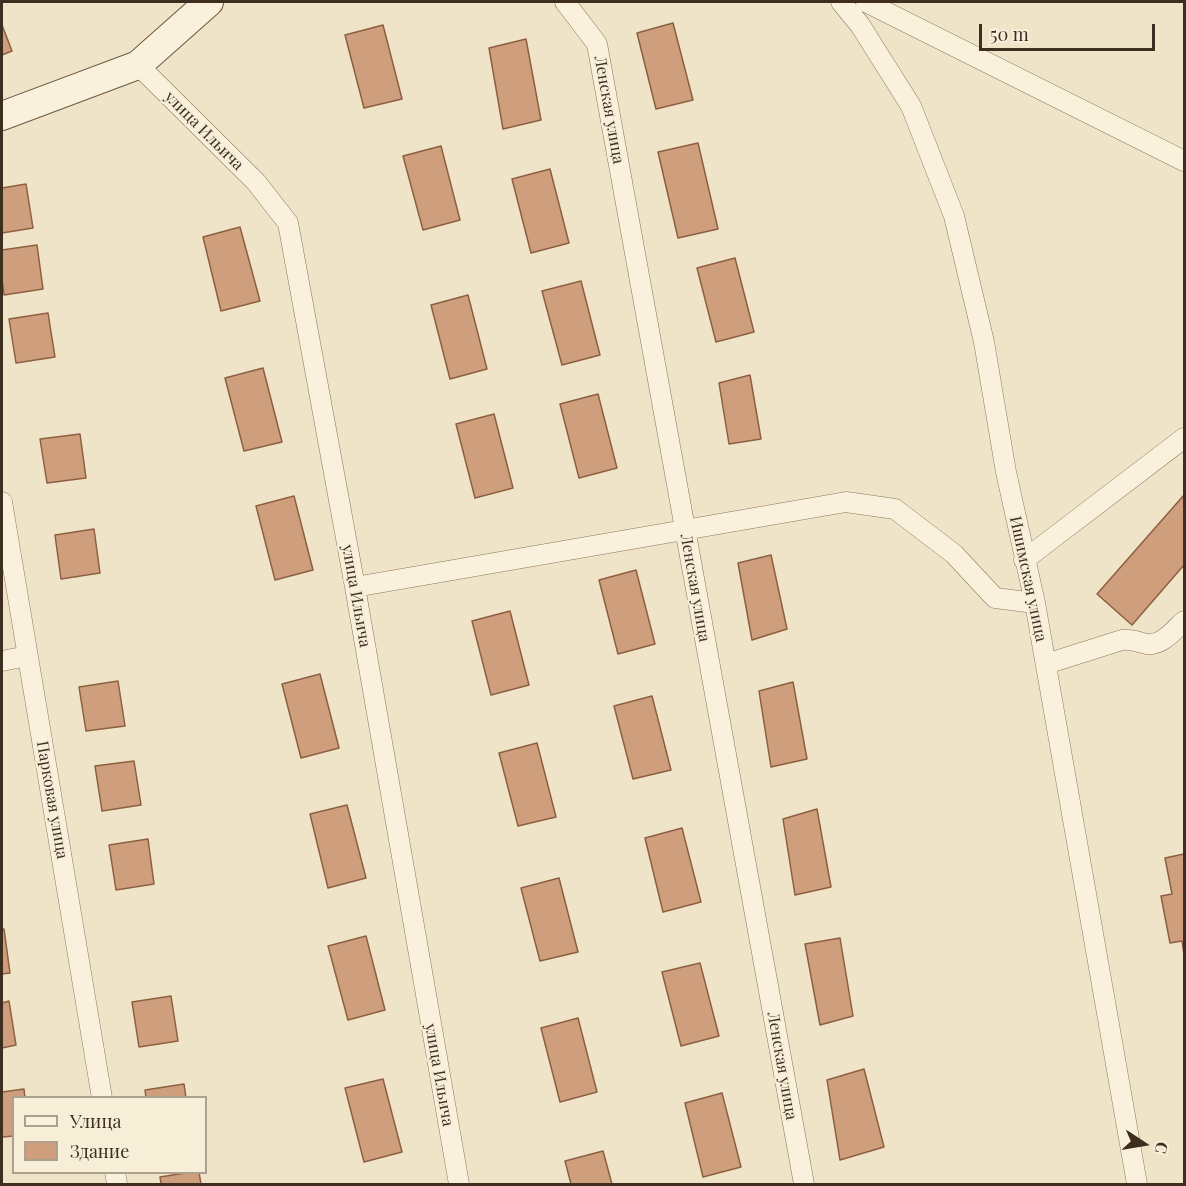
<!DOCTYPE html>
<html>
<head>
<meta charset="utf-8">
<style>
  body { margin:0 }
  #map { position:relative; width:1186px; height:1186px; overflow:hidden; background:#f0e4c8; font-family:"Playfair Display",serif }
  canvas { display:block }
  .frame { position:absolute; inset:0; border:3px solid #3d2e20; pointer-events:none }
  .legend { position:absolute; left:12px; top:1096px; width:195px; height:78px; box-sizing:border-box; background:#f7eed8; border:2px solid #ada18e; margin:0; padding:8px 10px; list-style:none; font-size:18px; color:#3d2e20 }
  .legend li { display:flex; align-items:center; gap:12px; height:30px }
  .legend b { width:30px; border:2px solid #ada18e }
  .north { position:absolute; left:1114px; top:1114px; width:60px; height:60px; -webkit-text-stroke:4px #f7eed8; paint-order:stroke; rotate:102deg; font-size:16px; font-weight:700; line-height:24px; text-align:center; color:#3d2e20 }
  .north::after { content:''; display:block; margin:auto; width:21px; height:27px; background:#3d2e20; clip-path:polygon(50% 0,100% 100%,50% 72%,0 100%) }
  .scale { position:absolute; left:979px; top:24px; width:176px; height:27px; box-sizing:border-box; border:3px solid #3d2e20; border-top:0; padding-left:8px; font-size:18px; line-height:21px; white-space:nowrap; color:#3d2e20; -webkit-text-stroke:4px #f7eed8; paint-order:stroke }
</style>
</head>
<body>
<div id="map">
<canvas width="1186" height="1186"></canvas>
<div class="frame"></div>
<ul class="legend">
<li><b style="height:8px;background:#faf1dc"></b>Улица</li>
<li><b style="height:16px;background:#cf9f7d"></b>Здание</li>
</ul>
<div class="north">С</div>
<div class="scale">50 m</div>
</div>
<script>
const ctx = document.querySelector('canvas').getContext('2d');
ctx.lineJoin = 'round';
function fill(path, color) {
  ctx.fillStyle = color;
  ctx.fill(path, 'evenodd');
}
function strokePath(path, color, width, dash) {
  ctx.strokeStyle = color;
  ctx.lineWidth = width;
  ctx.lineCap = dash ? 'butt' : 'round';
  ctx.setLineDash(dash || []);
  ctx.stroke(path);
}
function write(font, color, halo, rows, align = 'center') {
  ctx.font = font + ' "Playfair Display",serif';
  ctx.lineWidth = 4.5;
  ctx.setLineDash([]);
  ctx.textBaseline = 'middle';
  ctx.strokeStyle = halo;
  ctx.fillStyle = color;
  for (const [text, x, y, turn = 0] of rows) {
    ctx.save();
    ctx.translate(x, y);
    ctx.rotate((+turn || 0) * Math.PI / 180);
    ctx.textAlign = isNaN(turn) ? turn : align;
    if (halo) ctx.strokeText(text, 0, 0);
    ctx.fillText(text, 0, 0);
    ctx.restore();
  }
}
const building = new Path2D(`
  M 673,23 L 693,100 L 656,109 L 637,33 Z
  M 2,25 L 12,51 L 2,55 Z
  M 383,25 L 402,99 L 364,108 L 345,35 Z
  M 526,39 L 541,120 L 503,129 L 489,48 Z
  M 698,143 L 718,229 L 678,238 L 658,152 Z
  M 441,146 L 460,220 L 423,230 L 403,156 Z
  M 550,169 L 569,243 L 531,253 L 512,179 Z
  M 26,184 L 33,228 L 2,233 L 2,188 Z
  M 240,227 L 260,301 L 221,311 L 203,237 Z
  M 37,245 L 43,289 L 4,295 L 2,279 L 2,250 Z
  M 735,258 L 754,332 L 716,342 L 697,268 Z
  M 581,281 L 600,355 L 562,365 L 542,291 Z
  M 468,295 L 487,369 L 450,379 L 431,305 Z
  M 48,313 L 55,357 L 16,363 L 9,319 Z
  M 263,368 L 282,442 L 244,451 L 225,378 Z
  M 750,375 L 761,439 L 729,444 L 719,383 Z
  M 598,394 L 617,468 L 579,478 L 560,404 Z
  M 494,414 L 513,488 L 475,498 L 456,424 Z
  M 80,434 L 86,478 L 47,483 L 40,439 Z
  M 1184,495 L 1184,565 L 1132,625 L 1097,594 Z
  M 294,496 L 313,570 L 275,580 L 256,506 Z
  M 94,529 L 100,573 L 61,579 L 55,535 Z
  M 771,555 L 787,629 L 752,640 L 738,563 Z
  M 636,570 L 655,644 L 618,654 L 599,580 Z
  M 510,611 L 529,685 L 491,695 L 472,621 Z
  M 320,674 L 339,748 L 301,758 L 282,684 Z
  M 118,681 L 125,726 L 86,731 L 79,687 Z
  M 793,682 L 807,759 L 771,767 L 759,691 Z
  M 652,696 L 671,770 L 633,779 L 614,706 Z
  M 537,743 L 556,817 L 518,826 L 499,753 Z
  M 134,761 L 141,805 L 102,811 L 95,766 Z
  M 347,805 L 366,878 L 328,888 L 310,814 Z
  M 817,809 L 831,887 L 795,895 L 783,819 Z
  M 682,828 L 701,902 L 663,912 L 645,838 Z
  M 148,839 L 154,884 L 116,890 L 109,845 Z
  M 1184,854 L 1184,955 L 1182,941 L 1170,943 L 1161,896 L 1172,894 L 1165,858 Z
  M 559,878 L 578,952 L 540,961 L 521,888 Z
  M 2,929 L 4,929 L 10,973 L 2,974 Z
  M 366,936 L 385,1010 L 348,1020 L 328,946 Z
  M 840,938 L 853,1016 L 820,1025 L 805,944 Z
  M 700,963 L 719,1036 L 681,1046 L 662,972 Z
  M 171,996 L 178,1041 L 139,1047 L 132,1002 Z
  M 9,1001 L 16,1045 L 2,1048 L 2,1003 Z
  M 578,1018 L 597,1092 L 560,1102 L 541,1028 Z
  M 864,1069 L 884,1147 L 840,1160 L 827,1080 Z
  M 383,1079 L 402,1152 L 364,1162 L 345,1088 Z
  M 184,1084 L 186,1098 L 146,1098 L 145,1090 Z
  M 24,1089 L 25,1098 L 14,1098 L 14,1136 L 2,1137 L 2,1092 Z
  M 722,1093 L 741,1167 L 703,1177 L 685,1103 Z
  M 603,1151 L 612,1184 L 571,1184 L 565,1161 Z
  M 192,1172 L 199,1172 L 201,1184 L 161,1184 L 160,1177 Z`);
const street = new Path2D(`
  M 565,2 L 597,44 L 804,1184
  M 841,2 L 860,25 L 911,106 L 954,216 L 984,342 L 1006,472 L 1035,603 L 1137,1184
  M 866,2 L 1184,161
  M 138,65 L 256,182 L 288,223 L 355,587 L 459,1184
  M 2,502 L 102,1098
  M 1024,560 L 1184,438
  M 355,587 L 846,502 L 895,509 L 954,554 L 995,598 L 1035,603
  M 2,661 L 27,656
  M 1046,664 L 1122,640 C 1131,639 1138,642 1147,644 C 1162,646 1174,630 1184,621
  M 115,1172 L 117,1184`);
const secondary = new Path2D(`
  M 2,116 L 138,65 L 209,2`);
const streetNames = [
  ["Ленская улица",609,110,80],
  ["улица Ильича",204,131,45],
  ["Ишимская улица",1028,579,78],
  ["Ленская улица",695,588,80],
  ["улица Ильича",356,596,80],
  ["Парковая улица",52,800,80],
  ["Ленская улица",782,1066,80],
  ["улица Ильича",439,1075,80]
];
fill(building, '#cf9f7d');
strokePath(building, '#8d5f41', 1.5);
strokePath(street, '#8d765c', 21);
strokePath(secondary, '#6f573f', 30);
strokePath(street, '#faf1dc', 20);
strokePath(secondary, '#faf1dc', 28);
write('16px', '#3d2e20', '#f7eed8', streetNames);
</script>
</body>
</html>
